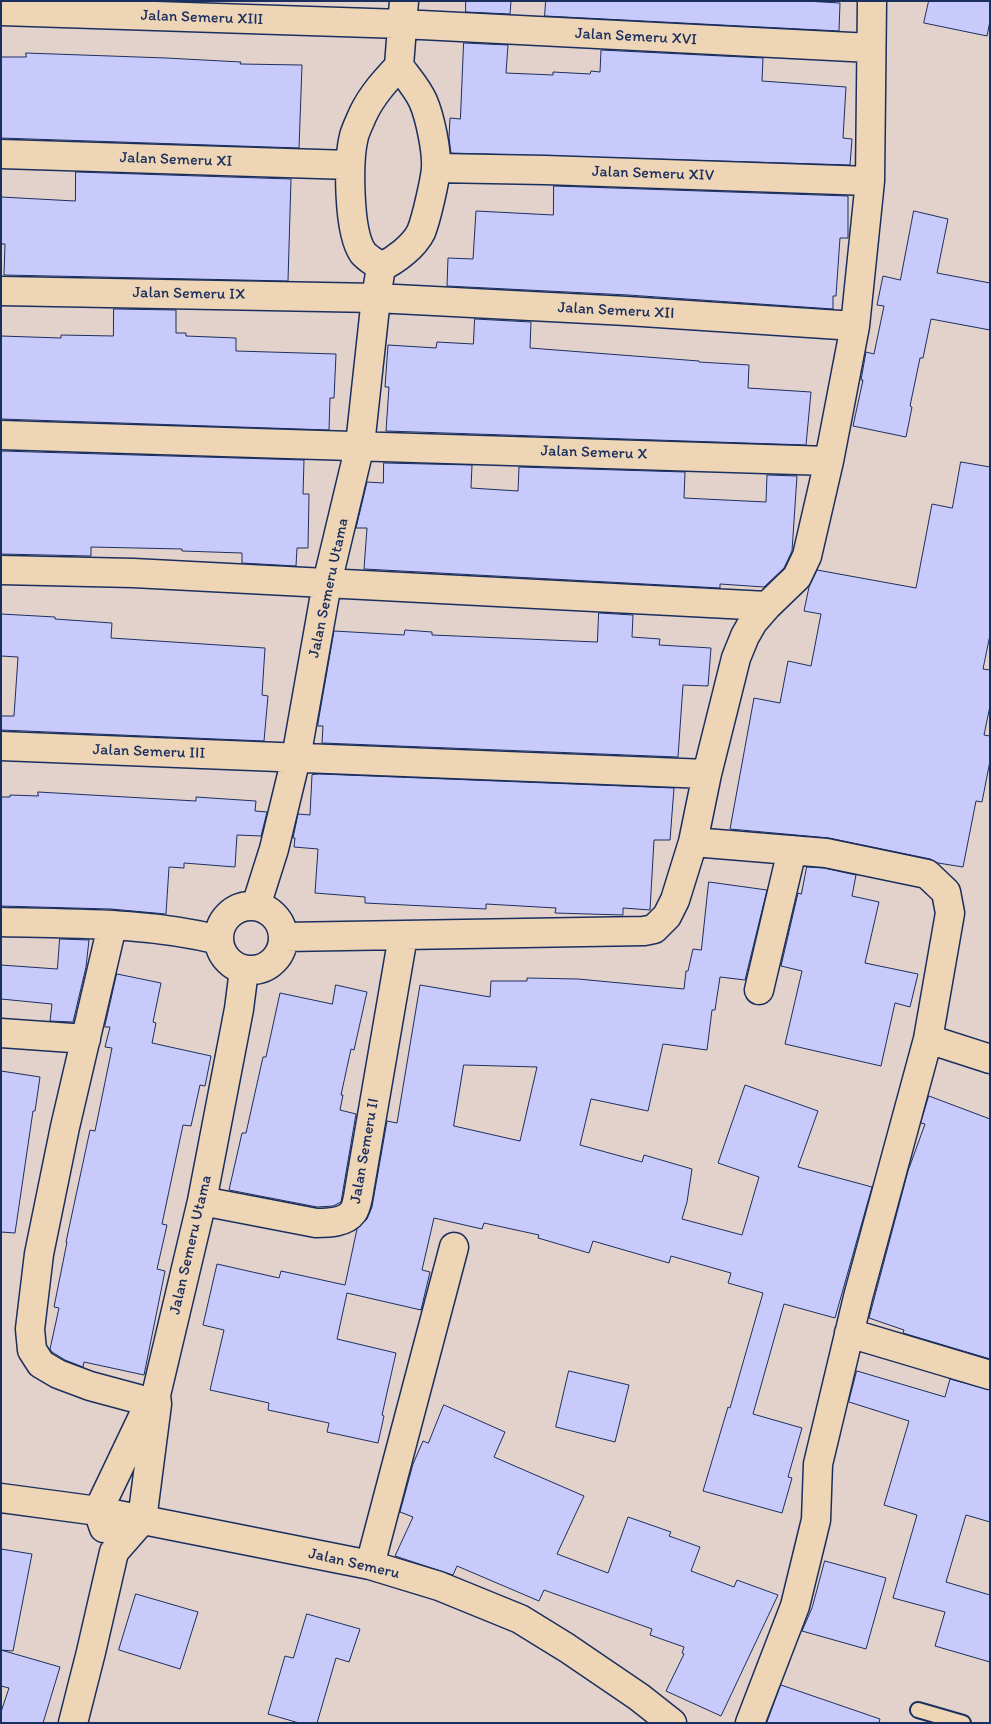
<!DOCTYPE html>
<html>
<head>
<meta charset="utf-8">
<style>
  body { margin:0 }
  #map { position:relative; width:991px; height:1724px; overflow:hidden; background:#e3d2cb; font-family:Itim,sans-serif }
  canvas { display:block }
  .frame { position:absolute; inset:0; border:2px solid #1b2f5e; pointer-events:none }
</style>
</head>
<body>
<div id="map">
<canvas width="991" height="1724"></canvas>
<div class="frame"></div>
</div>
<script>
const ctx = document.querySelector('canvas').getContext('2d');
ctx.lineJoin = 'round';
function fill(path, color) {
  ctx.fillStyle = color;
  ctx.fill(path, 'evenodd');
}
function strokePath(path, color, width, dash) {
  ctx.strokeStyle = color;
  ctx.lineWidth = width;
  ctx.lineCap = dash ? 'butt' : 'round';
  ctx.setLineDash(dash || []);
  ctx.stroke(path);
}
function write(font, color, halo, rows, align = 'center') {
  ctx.font = font + ' Itim,sans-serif';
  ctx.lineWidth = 4;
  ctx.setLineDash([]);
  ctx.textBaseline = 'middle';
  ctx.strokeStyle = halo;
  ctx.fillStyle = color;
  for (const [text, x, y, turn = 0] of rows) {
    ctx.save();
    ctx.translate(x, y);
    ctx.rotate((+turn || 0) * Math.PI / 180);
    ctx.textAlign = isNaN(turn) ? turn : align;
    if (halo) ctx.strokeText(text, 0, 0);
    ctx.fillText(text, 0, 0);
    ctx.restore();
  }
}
const building = new Path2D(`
  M 466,1 L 511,1 L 510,14 L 466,12 Z
  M 546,1 L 805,1 L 840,3 L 839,31 L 545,16 Z
  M 929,1 L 990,1 L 990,21 L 987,36 L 924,23 Z
  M 464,43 L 508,45 L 506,73 L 553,75 L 553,72 L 590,74 L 591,71 L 600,72 L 601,50 L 763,58 L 762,81 L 846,87 L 843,138 L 852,139 L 850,165 L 451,153 L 449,138 L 450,118 L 460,119 Z
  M 26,53 L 166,58 L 241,62 L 240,64 L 302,65 L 299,148 L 1,138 L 1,57 L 26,57 Z
  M 76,172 L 291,179 L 288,281 L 4,275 L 5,244 L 1,244 L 1,197 L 75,201 Z
  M 554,186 L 848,196 L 848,238 L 840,238 L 836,296 L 833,296 L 833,309 L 628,295 L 447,286 L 448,258 L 473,259 L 476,211 L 553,215 Z
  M 914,211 L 948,219 L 937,273 L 990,283 L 990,330 L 931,319 L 923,358 L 920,358 L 910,406 L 912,407 L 906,437 L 853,426 L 863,380 L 861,380 L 866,352 L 874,354 L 884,306 L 877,305 L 883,276 L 900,280 Z
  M 114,309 L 176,310 L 176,333 L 186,333 L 186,336 L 236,338 L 236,351 L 336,354 L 334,398 L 330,398 L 329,430 L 1,419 L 1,336 L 61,338 L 61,335 L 113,336 Z
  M 475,319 L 531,322 L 530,348 L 699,361 L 699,362 L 749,365 L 748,388 L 811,392 L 806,445 L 386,431 L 389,387 L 385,387 L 388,345 L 436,348 L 437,342 L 473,344 Z
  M 1,451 L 304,460 L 303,494 L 309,494 L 308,548 L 297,548 L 296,566 L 242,563 L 242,553 L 182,551 L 182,549 L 91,547 L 91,556 L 1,554 Z
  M 961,462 L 990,467 L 990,635 L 983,669 L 990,670 L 990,706 L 984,735 L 990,736 L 990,761 L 982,802 L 976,801 L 963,867 L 938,863 L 930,859 L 829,838 L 730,829 L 754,698 L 780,703 L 788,661 L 811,666 L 821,614 L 804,611 L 809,587 L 817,570 L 916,588 L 932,504 L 952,508 Z
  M 384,463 L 472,465 L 471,488 L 518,491 L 519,467 L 685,472 L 684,498 L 766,502 L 767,475 L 797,476 L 792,551 L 784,568 L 764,587 L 720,584 L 720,588 L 364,569 L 367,528 L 356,528 L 367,482 L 383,483 Z
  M 599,613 L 633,615 L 632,637 L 660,639 L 659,645 L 711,648 L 708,686 L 683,685 L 678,757 L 322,743 L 323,726 L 318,726 L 318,723 L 334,631 L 404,635 L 405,630 L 432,632 L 432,635 L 597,642 Z
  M 1,614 L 55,617 L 55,619 L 112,623 L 111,638 L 265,648 L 262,695 L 268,696 L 264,741 L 1,730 L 1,716 L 14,716 L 18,657 L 1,656 Z
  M 320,774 L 674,788 L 670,840 L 654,840 L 650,910 L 623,908 L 623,915 L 555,913 L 556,908 L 486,904 L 486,909 L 365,903 L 365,897 L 315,893 L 318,849 L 294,847 L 295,838 L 293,838 L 298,814 L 310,815 L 312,775 Z
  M 38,792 L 196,801 L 196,797 L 256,801 L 255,811 L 267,812 L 261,836 L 237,835 L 235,867 L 184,863 L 184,868 L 169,867 L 166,914 L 111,909 L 1,906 L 1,797 L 10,797 L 10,795 L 38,796 Z
  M 807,867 L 824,868 L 856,875 L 852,896 L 879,902 L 865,963 L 918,974 L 910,1007 L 895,1003 L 881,1066 L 785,1044 L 802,971 L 781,966 L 798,893 L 801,894 Z
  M 709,882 L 767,890 L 745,980 L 720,977 L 715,1010 L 712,1010 L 707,1050 L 663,1044 L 648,1111 L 591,1099 L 580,1145 L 642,1162 L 644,1155 L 692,1169 L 687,1202 L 682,1219 L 742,1235 L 759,1177 L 718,1163 L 745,1085 L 818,1111 L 798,1167 L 872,1187 L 835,1318 L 784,1304 L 753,1414 L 802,1428 L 788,1477 L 792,1478 L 782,1513 L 703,1491 L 728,1407 L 730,1408 L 763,1293 L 728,1283 L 731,1273 L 671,1256 L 669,1263 L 593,1241 L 589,1253 L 538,1238 L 539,1235 L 484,1223 L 482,1229 L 434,1218 L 422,1270 L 430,1272 L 421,1310 L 347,1293 L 337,1339 L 396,1353 L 382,1415 L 384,1416 L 378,1443 L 327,1432 L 329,1423 L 268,1410 L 269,1403 L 210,1390 L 224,1330 L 203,1325 L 217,1264 L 279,1278 L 281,1271 L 345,1285 L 357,1229 L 367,1219 L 372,1207 L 387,1121 L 397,1123 L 420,985 L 490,997 L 491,981 L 527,981 L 527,978 L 578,979 L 684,989 L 686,971 L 688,971 L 693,949 L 701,950 ZM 464,1065 L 537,1067 L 520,1141 L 454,1126 Z
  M 60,939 L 89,940 L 86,967 L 73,1022 L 50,1021 L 52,1004 L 1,999 L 1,965 L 57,969 Z
  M 117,974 L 161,983 L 153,1022 L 156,1023 L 152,1043 L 211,1056 L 205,1086 L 200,1085 L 191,1126 L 183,1125 L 162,1224 L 167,1225 L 157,1269 L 165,1271 L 144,1375 L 84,1362 L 83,1367 L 65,1360 L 52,1352 L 50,1349 L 59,1308 L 54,1307 L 67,1242 L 66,1242 L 90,1130 L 95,1131 L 112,1048 L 105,1047 L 110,1027 L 105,1027 Z
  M 336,985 L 367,992 L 354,1050 L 351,1049 L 341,1095 L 343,1095 L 340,1110 L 356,1114 L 341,1202 L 333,1206 L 317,1207 L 229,1190 L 242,1133 L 246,1133 L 263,1057 L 266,1057 L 280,993 L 332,1004 Z
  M 1,1071 L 40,1077 L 35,1111 L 33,1111 L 15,1233 L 1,1232 Z
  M 929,1096 L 990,1119 L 990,1359 L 903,1333 L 904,1330 L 869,1318 L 908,1171 L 925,1124 L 921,1123 Z
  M 569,1371 L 629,1385 L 615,1442 L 556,1427 Z
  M 857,1371 L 945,1397 L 950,1379 L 990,1390 L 990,1522 L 966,1515 L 946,1582 L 990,1595 L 990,1662 L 935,1646 L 945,1612 L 893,1598 L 917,1515 L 884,1505 L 909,1421 L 849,1402 Z
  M 444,1405 L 505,1432 L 494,1457 L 584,1496 L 557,1554 L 608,1573 L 628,1517 L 671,1532 L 669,1536 L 700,1547 L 691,1571 L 734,1587 L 737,1580 L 778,1595 L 721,1716 L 666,1691 L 684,1654 L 682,1653 L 684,1647 L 650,1635 L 652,1629 L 544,1590 L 539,1601 L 457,1566 L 453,1575 L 395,1556 L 413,1517 L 400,1512 L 413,1464 L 423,1441 L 428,1443 Z
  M 1,1549 L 32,1554 L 13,1651 L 1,1650 Z
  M 825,1561 L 886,1578 L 866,1649 L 802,1631 L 812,1608 Z
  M 136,1594 L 198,1612 L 180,1669 L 119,1650 Z
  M 307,1614 L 360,1629 L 349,1662 L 336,1658 L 317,1723 L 299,1723 L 268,1714 L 285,1656 L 293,1658 Z
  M 1,1650 L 60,1667 L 43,1723 L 1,1723 L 1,1712 L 9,1688 L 1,1686 Z
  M 781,1685 L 880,1719 L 879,1723 L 767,1723 Z`);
const service = new Path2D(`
  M 918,1710 L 963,1723`);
const minor = new Path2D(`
  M 1,11 L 402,24 L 871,48
  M 399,66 C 407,77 417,88 423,101 C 430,117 437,151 436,168 C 435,181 426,220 421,232 C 414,246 396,260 381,267 C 376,263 367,258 363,253 C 348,232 348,160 354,136 C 356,129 360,121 363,114 C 372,95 385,81 399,66 Z
  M 399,66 L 404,1
  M 1,154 L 350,165
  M 436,168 L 545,170 L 870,181
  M 1,291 L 376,298 L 627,311 L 855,326
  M 1,435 L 829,461
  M 1,570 L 133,573 L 767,606
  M 1,746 L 707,774
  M 693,842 L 826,853 L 927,874 L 946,892 L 950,913 L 928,1039 L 990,1059
  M219 938a32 32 0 1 1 64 0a32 32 0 1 1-64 0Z
  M 256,906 L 274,849 L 296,758 L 327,583 L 360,445 L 376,298 L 381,267
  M 1,922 C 73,924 149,922 219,940
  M 112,926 L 65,1127 L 39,1254 L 30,1329 L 32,1350 L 41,1364 L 58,1374 L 90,1386 L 157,1404
  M 284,937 L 644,931 L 654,929 L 667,916 L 675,900 L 693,842 L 707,774 L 736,658 L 745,636 L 753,622 L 767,606 L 797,577 L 807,556 L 829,461 L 855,326 L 870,181 L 872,1
  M 759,990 L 792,850
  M 1,1033 L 86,1039
  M 202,1201 L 316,1223 C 328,1223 345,1223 353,1212 C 356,1208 357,1202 358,1197 L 403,936
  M 849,1333 L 990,1375
  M 1,1498 L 98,1511 L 370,1565 L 439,1586 L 520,1619 L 567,1648 L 639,1697 L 672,1723
  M 104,1528 L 98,1511 L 149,1404
  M 370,1565 L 454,1247
  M 73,1723 L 91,1652 L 114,1552 L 142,1520 L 157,1404 L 156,1395 L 202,1201 L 239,1009 L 244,970
  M 750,1723 L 795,1606 L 816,1520 L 818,1464 L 858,1297 L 928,1039`);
const streetNames = [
  ["Jalan Semeru XIII",202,18,2],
  ["Jalan Semeru XVI",636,37,3],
  ["Jalan Semeru XI",176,160,2],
  ["Jalan Semeru XIV",653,174,2],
  ["Jalan Semeru IX",189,294,1],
  ["Jalan Semeru XII",616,311,3],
  ["Jalan Semeru X",594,453,2],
  ["Jalan Semeru Utama",329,588,-78],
  ["Jalan Semeru III",149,752,2],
  ["Jalan Semeru II",365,1151,-80],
  ["Jalan Semeru Utama",191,1245,-77],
  ["Jalan Semeru",354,1564,13]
];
fill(building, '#c9cafc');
strokePath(building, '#1b2f5e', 1);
strokePath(service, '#1b2f5e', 18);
strokePath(minor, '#1b2f5e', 31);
strokePath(service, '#eed5b6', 14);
strokePath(minor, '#eed5b6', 28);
write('16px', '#1b2f5e', '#eed5b6', streetNames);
</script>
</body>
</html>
